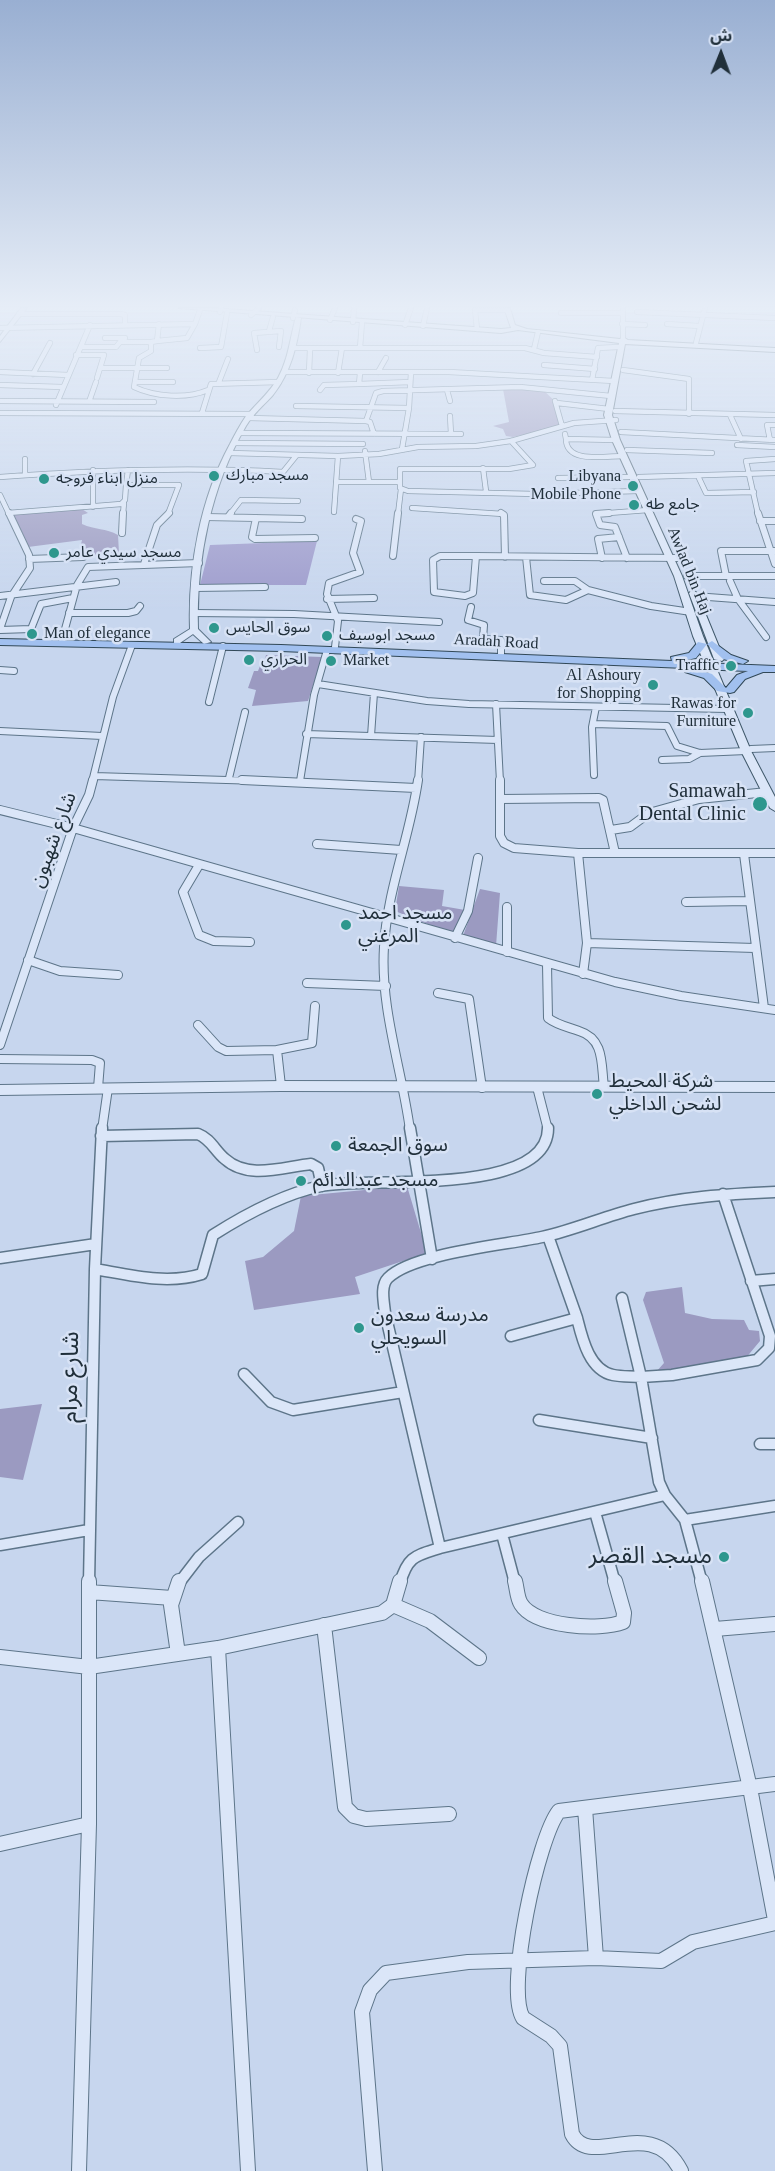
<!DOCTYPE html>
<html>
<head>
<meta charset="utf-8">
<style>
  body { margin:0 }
  #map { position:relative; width:775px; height:2171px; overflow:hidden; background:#c7d6ee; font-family:"Times New Roman","Noto Sans Arabic",serif }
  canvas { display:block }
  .north { position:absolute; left:691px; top:24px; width:60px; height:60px; -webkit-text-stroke:4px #d7e2f5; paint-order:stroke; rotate:1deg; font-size:16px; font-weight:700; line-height:24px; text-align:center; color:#202f3a }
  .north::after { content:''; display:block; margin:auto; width:21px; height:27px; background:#202f3a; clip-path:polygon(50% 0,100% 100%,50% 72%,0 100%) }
</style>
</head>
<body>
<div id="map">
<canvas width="775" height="2171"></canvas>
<div class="north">ش</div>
</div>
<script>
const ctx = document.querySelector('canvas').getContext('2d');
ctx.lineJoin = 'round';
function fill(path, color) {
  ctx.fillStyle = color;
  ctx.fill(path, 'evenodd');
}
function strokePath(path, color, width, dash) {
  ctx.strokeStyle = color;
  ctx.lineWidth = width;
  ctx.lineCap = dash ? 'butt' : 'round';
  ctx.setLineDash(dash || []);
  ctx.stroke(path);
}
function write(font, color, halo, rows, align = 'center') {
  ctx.font = font + ' "Times New Roman","Noto Sans Arabic",serif';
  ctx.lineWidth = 5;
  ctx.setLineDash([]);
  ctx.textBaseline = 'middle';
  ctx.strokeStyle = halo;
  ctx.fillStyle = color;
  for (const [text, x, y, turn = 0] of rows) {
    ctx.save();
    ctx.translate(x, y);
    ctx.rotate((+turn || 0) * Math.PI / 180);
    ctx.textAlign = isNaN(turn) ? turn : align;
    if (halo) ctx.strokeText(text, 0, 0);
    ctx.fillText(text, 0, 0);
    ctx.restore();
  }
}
const green = new Path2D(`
  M 317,541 L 306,585 L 200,585 L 210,545 Z`);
const cemetery = new Path2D(`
  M 503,389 L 542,389 L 557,403 L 562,426 L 513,437 L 506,436 L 503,429 L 493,426 L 509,422 Z
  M 82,509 L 88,513 L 82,515 L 82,524 C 95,530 106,528 118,535 L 119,553 L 78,557 L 82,540 L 28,547 L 12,515 Z
  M 266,655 L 322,657 L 308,701 L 252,706 L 256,690 L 248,688 L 254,671 L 258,671 L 260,666 L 263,666 Z
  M 399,886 L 444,890 L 442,906 L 465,910 L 453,934 L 395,911 Z
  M 480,889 L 500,893 L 496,946 L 463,936 Z
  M 407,1186 L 427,1253 L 355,1277 L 360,1294 L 254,1310 L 245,1261 L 263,1257 L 294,1231 L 301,1196 Z
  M 682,1287 L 685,1313 L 712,1319 L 744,1320 L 749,1330 L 759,1331 L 760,1341 L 745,1359 L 718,1367 L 656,1372 L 664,1363 L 643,1300 L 646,1292 Z
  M 42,1404 L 23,1480 L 0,1477 L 0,1409 Z`);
const minorFar4 = new Path2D(`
  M 623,308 L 623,339
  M 220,312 L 221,308
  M 637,312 L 775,318
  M 561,313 L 622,313
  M 19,314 L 121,314 L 125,315 L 125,325
  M 251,315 L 259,308
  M 293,318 L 295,310
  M 330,320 L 335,308
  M 353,322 L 354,308
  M 159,324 L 157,341 L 151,342 L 151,351 L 139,358 L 134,387 C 155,397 187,399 208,390
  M 622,324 L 645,325
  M 667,324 L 699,326
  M 405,325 L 411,308
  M 423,326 L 427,308
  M 0,328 L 195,324 L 200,310
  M 477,329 L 475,310 L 507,310
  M 269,331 L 273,317
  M 105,338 L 125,338
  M 157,341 L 187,338 L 195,324
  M 696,343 L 705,308
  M 81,347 L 116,347 L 120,342 L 151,342
  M 200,348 L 221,347 L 227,313
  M 295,348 L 525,348 L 544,353 L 597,357
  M 360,348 L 362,322
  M 534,349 L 538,332
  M 257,350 L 254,333 L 281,331 L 279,347
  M 76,355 L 104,355 L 97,378
  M 544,365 L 595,369
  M 101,368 L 167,368
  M 623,370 L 689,379 L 689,414
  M 0,372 L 68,375
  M 285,372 L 449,372 L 614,381
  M 378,372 L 386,358
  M 309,373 L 310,349
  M 338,373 L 342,348
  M 360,373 L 359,384 L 410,382
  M 33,374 L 50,343
  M 592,380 L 598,348 L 618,347
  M 135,382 L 173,382
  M 219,382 L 228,359
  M 0,385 L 62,387
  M 320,390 L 324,385 L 359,384
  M 447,390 L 450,401
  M 90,399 L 96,382
  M 0,401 L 154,402
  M 555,401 L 562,426
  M 557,403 L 609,409
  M 56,405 L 90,325
  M 296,406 L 409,408
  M 615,411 L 775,415
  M 0,413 L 252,414
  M 202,413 L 211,384 L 279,382
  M 730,415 L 741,439
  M 450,416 L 451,434
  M 249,418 L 366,421
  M 621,432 L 775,440
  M 239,433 L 461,434
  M 374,434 L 370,422 L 366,421 L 376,393 L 383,391 L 520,387 L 611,396
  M 565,434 L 566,439 L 616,440
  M 566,439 C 566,464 605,456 623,456
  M 770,440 L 767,425 L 775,425
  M 511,441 L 533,465 L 509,469 L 400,469 L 400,488 L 408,491 L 536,494 L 638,491
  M 234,443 L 363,444
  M 737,445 L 775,447
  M 402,449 L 409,408 L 411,372
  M 627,450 L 712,453
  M 365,451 L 369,482
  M 230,453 L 338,456 L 379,454 L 418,447 L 476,446 L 511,441 L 574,423 L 616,420
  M 25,459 L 25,475
  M 483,468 L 486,491
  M 93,470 L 93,507
  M 128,470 L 126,485 L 179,485 L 168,514
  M 698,476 L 706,493 L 754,492
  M 0,477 C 95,470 188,467 283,472 L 296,456
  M 639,477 L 775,473
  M 558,478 L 631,477
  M 336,482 L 399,482
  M 0,495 L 9,514
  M 412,508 L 503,514
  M 334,512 L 338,456
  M 8,513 L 121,504 L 125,500 L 126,485
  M 123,514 L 124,503
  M 230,514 L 241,500 L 298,501
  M 398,514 L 401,489
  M 596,514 L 648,510
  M 758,514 L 746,461 L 775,459`);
const minorFar3 = new Path2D(`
  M 501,513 L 504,515 L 505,557
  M 609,513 L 596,514 L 600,525 L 615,527 L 627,558
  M 758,513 L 775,564
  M 207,517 L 302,519
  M 228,517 L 231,513
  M 256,518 L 252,537 L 255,539 L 315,538
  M 760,521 L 775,521
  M 122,533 L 123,513
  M 393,556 L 398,513
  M 440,556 L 476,556 L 473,593 L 465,596 L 434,592 L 433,560 Z
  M 476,556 L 678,558
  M 526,557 L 530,595 L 566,600 L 588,590
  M 602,558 L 598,539 L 619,537
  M 29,559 L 83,557
  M 144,564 L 157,525 L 169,513
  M 687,576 L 775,576
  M 726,576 L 721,551 L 775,551
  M 544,581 L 575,581 L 588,590 L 651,606 L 691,612
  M 730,581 L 738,599 L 766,637
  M 195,588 L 265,587
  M 0,596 L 116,582
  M 695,596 L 775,602
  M 327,599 L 374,598
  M 471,607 L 468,620 L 484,625 L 483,639 L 501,640 L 501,654
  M 69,613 L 128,613 L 136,611 L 140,606
  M 193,613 L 294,614 L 439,622
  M 0,629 L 11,597 L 30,568 L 29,555 L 9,513
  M 0,630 L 31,629 L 41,604 L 73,598
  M 62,640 L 77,585 L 88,567 L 199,563
  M 335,647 L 338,621 L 327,594 L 329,583 L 360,572 L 353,553 L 361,521 L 356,519
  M 0,670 L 14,671
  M 318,684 L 427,701 L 469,704 L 728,709
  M 209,702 L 223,646
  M 496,704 L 500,782
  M 593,724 L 667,726 L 677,746 L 700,753 L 746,751
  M 0,731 L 102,736
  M 306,734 L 498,740
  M 371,736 L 374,693
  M 751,749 L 775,748
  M 662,760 L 689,759 L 700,753
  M 594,775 L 592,727 L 596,707
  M 94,776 L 293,782
  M 229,778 L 245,712
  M 300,781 L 314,695 L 327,650
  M 92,782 L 113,697 L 132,645
  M 418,782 L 421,737`);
const minorFar2 = new Path2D(`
  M 242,780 L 416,788
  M 500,780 L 500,836 L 504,843 L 514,848 L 578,853 L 775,853
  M 501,799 L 599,798 L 603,800 L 615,853
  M 0,810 L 73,828 L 615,982 L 681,996 L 775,1010
  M 611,830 L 630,827 L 649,813 L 699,799 L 767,792
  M 317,844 L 401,850
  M 578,853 L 587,943 L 583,974
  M 744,854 L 764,1008
  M 199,865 L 183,892 L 199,935 L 214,941 L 250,942
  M 686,902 L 748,901
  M 507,907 L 507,952
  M 455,938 L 468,911 L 478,858
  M 587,943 L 755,948
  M 28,960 L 60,971 L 118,975
  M 547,964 L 548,1018 C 557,1025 568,1027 579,1031 C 605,1039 601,1065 604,1087
  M 307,983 L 386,986
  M 438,993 L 469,999 L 482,1088
  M 198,1025 L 218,1047 L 226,1051 L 277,1050 L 281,1086
  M 0,1045 L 73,828 L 89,795 L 93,780
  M 277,1050 L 312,1043 L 315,1006
  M 0,1059 L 92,1060 L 100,1063 L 98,1088
  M 537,1087 L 548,1130
  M 102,1130 L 108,1088
  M 410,1130 C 402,1070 380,1008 384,947 C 387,890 410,837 418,780`);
const minorFar1 = new Path2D(`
  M 410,1128 L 432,1259
  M 101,1136 L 198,1134 C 211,1139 215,1151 225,1159 C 248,1180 283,1167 311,1164 L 318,1168 L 322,1186
  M 0,1258 L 96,1244
  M 95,1269 C 130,1275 167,1285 202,1274 L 213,1235 C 246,1214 283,1194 321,1186 C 367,1176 548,1198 548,1128
  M 751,1281 L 775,1279
  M 577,1318 C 582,1338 589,1370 613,1375 C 622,1377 632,1376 641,1377 L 622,1298
  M 511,1336 L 577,1318 L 548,1236
  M 244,1374 L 271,1402 L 293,1410 L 403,1392
  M 539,1420 L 652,1438
  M 760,1444 L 775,1444
  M 595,1512 L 615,1583
  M 685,1520 L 775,1506
  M 502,1534 L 515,1583
  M 0,1545 L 89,1530
  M 440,1548 L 385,1313 C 384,1302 380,1286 388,1278 C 413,1253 506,1245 542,1237 C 574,1230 603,1217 634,1209 C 680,1197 728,1194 775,1192
  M 89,1583 L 95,1269 L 102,1128
  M 179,1583 L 199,1557 L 238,1522
  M 400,1583 C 408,1556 415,1556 440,1548 L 665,1495
  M 702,1583 L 685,1520 L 665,1495 L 659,1482 L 641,1377 L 672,1375 L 757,1360 L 769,1348 L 770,1336 L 723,1194`);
const minor = new Path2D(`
  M 515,1581 C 517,1588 517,1598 521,1604 C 535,1627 600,1631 623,1622 L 624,1613 L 615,1581
  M 702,1581 L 750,1788 L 775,1920
  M 89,1592 L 172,1598
  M 393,1605 L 430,1621 L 479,1658
  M 324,1625 L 345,1807 L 354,1816 L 366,1819 L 449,1814
  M 715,1629 L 775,1624
  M 218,1648 L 248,2171
  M 178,1654 L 171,1605 L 179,1581
  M 0,1657 L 89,1667 L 218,1648 L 382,1613 L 393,1605 L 400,1581
  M 585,1808 L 596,1958
  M 0,1844 L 89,1824
  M 79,2171 L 89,1824 L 89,1581
  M 375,2171 L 362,2012 L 370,1990 L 386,1973 L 468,1962 L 596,1958 L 661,1961 L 693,1942 L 775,1923
  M 681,2171 C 651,2112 591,2171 572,2134 L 560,2046 L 551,2036 L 523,2018 C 505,1989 538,1837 559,1811 L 775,1784`);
const tertiary = new Path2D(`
  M 21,308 L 27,308 L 0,342 L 0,336 Z
  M 296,317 L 301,318 C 297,346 291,372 273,395 C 264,405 253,414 246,426 C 211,486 196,560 198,629 L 211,642 L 204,644 L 193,634 L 180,643 L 174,643 L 174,639 L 190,629 C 188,567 200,499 230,444 C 235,434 240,425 246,416 C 257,403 270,392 278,378 C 289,358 290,337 296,317 Z
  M 281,1081 L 775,1082 L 775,1092 L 281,1091 L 0,1095 L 0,1085 Z`);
const secondary = new Path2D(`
  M 179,308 L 212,308 L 501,329 L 511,328 L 504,308 L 510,308 L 515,325 L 527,329 L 620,339 L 623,337 L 628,340 L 775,348 L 775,352 L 625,344 L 612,415 L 620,440 L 682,576 L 703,636 L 751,751 L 775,797 L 775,811 L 770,808 L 741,751 L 693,636 L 674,576 L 612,440 L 604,415 L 619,343 L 518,330 L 501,333 Z
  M 693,590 L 697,593 L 724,659 L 722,661 L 714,659 L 689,593 Z`);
const primary = new Path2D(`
  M 0,639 L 281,645 L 672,661 L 671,657 L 689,653 L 698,642 L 707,644 L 712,641 L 731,655 L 748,661 L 743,664 L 723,659 L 707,644 L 696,658 L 678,662 L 775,666 L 775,672 L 763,672 L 745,679 L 734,692 L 730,693 L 717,691 L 704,678 L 685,672 L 685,668 L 281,651 L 0,645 ZM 696,669 L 748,671 L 737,675 L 726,688 L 712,674 Z`);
const markers = [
  [214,476,6,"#2e978d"],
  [44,479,6,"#2e978d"],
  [633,486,6,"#2e978d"],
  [634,505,6,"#2e978d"],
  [54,553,6,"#2e978d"],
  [214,628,6,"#2e978d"],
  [32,634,6,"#2e978d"],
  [327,636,6,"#2e978d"],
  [249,660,6,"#2e978d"],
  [331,661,6,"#2e978d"],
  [731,666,6,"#2e978d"],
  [653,685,6,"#2e978d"],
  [748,713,6,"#2e978d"],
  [760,804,8,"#2e978d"],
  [346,925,6,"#2e978d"],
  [597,1094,6,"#2e978d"],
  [336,1146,6,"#2e978d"],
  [301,1181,6,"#2e978d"],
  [359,1328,6,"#2e978d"],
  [724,1557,6,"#2e978d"]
];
const farPoinames = [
  ["مسجد مبارك",226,476],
  ["Libyana",621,477,"right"],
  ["Mobile Phone",621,495,"right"],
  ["منزل ابناء فروجه",56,479],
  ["جامع طه",646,505],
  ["مسجد سيدي عامر",66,553],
  ["سوق الحايس",226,628],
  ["Man of elegance",44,634],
  ["مسجد ابوسيف",339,636],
  ["الحراري",261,660],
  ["Market",343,661],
  ["Traffic",719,666,"right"],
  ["Al Ashoury",641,676,"right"],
  ["for Shopping",641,694,"right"],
  ["Rawas for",736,704,"right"],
  ["Furniture",736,722,"right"]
];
const farStreetnames = [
  ["Awlad bin Haj",689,571,68],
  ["Aradah Road",496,642,3]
];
const poiNames = [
  ["Samawah",746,792,"right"],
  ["Dental Clinic",746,815,"right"],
  ["مسجد احمد",358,914],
  ["المرغني",358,937],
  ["شركة المحيط",609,1082],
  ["لشحن الداخلي",609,1105],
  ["سوق الجمعة",348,1146],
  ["مسجد عبدالدائم",313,1181],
  ["مدرسة سعدون",371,1316],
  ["السويحلي",371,1339]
];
const streetNames = [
  ["شارع شهبون",54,840,-70]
];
const nearStreetnames = [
  ["شارع مرام",71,1377,-89]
];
const nearPoinames = [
  ["مسجد القصر",712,1557]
];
fill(green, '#9d9bcc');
fill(cemetery, '#9b9ac1');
strokePath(minorFar4, '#5d7589', 6);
strokePath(minorFar3, '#5d7589', 8);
strokePath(minorFar2, '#5d7589', 10);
strokePath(minorFar1, '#5d7589', 13);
strokePath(minor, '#5d7589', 16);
strokePath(tertiary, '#5d7589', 2);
strokePath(secondary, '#40596b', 2);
strokePath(primary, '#314857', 2);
strokePath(minorFar4, '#dbe6f8', 4.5);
strokePath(minorFar3, '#dbe6f8', 6);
strokePath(minorFar2, '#dbe6f8', 8);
strokePath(minorFar1, '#dbe6f8', 10);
strokePath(minor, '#dbe6f8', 14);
fill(tertiary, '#dbe6f8');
fill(secondary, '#dbe6f8');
fill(primary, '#a1c0ef');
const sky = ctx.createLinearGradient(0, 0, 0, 612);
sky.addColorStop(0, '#99afd2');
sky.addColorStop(0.5, '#e6edf7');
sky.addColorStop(1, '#e6edf700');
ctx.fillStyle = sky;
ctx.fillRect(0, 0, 775, 612);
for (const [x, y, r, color] of markers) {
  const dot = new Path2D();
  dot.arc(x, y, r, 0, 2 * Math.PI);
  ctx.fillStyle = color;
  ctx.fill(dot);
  strokePath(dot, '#d7e2f5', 2);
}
write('16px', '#202f3a', '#d7e2f5', farPoinames, 'left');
write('16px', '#202f3a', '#d7e2f5', farStreetnames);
write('20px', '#202f3a', '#d7e2f5', poiNames, 'left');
write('20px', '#202f3a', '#d7e2f5', streetNames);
write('24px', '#202f3a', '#d7e2f5', nearStreetnames);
write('24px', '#202f3a', '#d7e2f5', nearPoinames, 'right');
</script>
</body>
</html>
